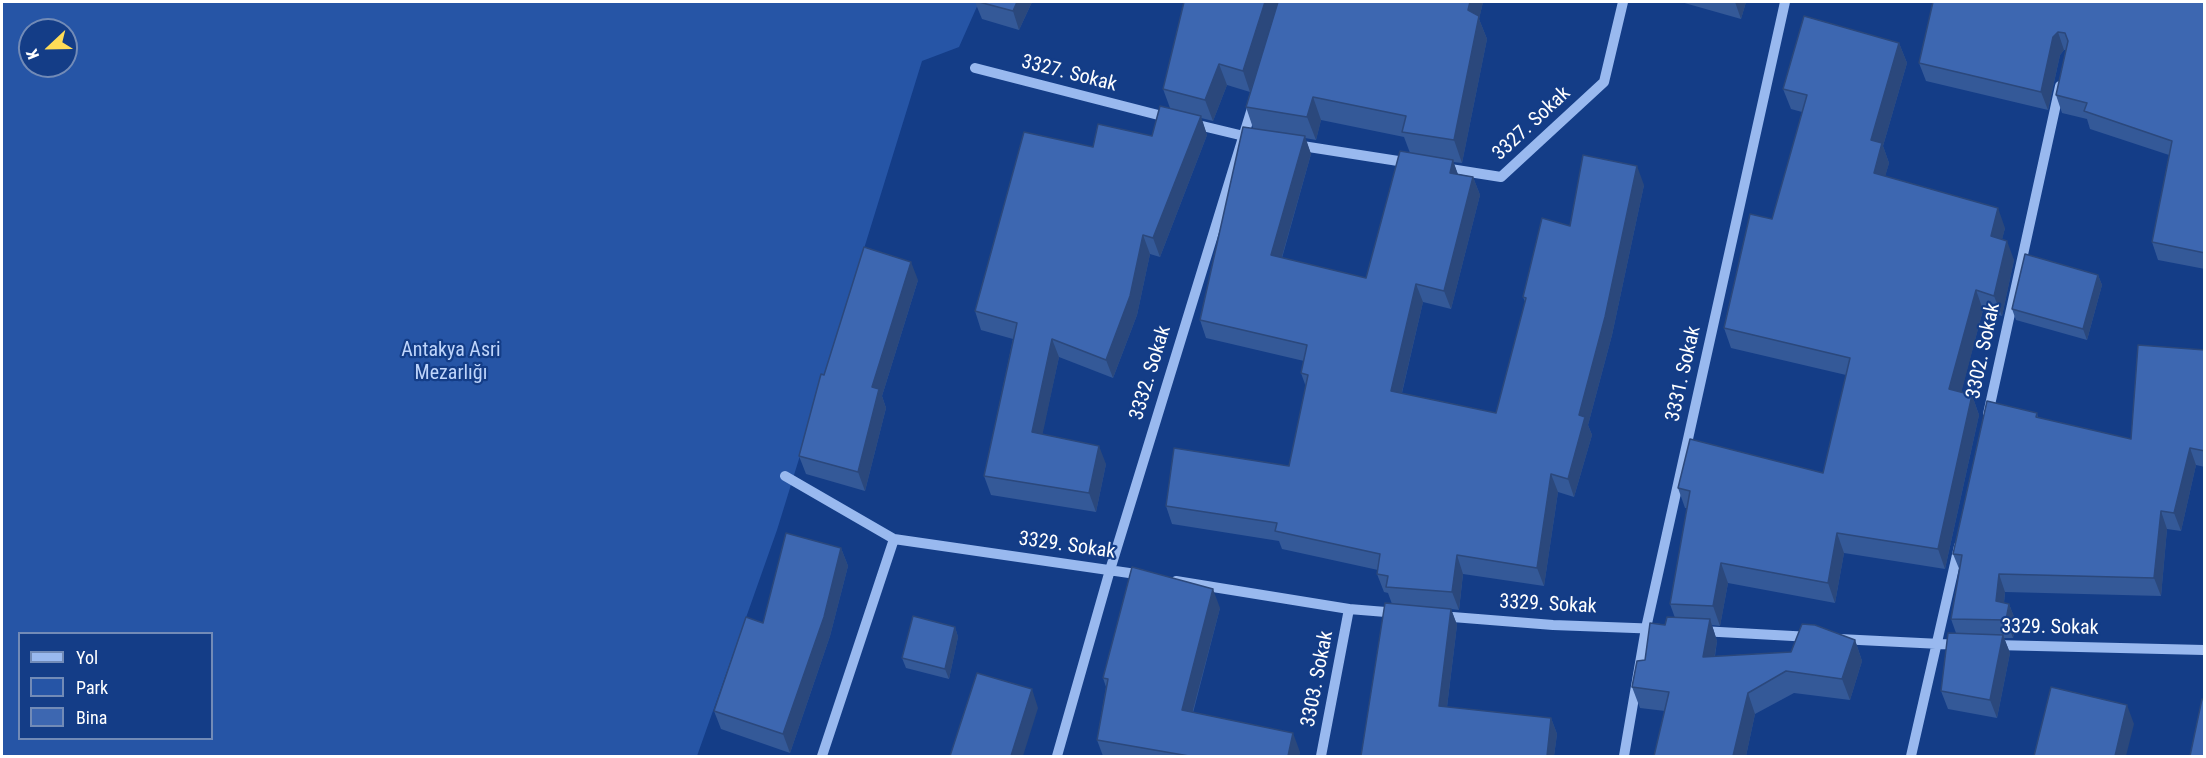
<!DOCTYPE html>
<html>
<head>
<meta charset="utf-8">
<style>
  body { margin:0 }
  #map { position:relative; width:2206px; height:758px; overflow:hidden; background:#143d87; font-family:"Roboto Condensed",sans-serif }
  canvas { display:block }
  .frame { position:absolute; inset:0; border:3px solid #fff; pointer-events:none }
  .legend { position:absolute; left:18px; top:632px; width:195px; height:108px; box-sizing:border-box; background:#143d87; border:2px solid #728bb7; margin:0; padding:8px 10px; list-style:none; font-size:18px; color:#fff }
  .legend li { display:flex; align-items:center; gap:12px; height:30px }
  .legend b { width:30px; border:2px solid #728bb7 }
  .north { position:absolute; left:18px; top:18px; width:60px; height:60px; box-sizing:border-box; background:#143d87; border:2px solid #728bb7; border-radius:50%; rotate:248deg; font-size:16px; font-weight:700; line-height:24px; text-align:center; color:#fff }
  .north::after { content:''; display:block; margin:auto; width:21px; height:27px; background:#ffdc57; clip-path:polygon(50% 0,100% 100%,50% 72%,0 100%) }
</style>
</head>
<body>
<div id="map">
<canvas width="2206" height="758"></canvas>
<div class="frame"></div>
<ul class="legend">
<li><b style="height:8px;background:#99b9ef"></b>Yol</li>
<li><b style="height:16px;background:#2655a6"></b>Park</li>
<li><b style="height:16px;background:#3d67b1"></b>Bina</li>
</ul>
<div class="north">K</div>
</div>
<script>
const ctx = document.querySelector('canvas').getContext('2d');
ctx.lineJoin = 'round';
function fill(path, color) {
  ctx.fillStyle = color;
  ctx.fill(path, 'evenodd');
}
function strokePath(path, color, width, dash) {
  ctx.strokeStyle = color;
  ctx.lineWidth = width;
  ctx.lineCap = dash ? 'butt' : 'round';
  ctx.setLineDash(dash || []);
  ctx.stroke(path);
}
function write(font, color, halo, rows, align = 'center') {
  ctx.font = font + ' "Roboto Condensed",sans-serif';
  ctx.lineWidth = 4.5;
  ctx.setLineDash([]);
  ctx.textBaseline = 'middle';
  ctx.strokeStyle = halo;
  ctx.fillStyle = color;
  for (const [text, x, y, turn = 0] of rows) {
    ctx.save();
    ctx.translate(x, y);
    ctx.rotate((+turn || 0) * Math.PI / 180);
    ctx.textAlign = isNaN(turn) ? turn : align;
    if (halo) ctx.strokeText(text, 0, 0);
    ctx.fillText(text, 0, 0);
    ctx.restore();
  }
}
const green = new Path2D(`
  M 2,2 L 979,2 L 959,47 L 922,61 L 777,530 L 697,756 L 2,756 ZM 30,30 L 66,30 L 66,66 L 30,66 ZM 20,634 L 212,634 L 212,738 L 20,738 Z`);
const minor = new Path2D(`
  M 975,68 L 1170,118
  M 1190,123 L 1248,137
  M 1296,145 L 1411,163
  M 1444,168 L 1501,177 L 1604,82 L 1623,2
  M 1988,414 L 2060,86
  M 785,476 L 894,539 L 1143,575
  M 1176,581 L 1349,609 L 1398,613
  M 1440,616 L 1553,625 L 1661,629
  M 1701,631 L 1811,637
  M 1839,639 L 1961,645
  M 1995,645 L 2204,650
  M 822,756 L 894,539
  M 1057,756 L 1110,570 L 1253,105
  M 1321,756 L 1349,609
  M 1624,756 L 1646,628 L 1785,2
  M 1911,756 L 1959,546`);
const wall = new Path2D(`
  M 975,2 L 1032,2 L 1019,30 L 982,19 Z
  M 1184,2 L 1483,2 L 1479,19 L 1487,39 L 1462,163 L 1453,162 L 1458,174 L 1473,177 L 1480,195 L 1451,309 L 1423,302 L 1402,393 L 1496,413 L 1525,302 L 1523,297 L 1570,226 L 1644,185 L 1612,335 L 1588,425 L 1592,435 L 1574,497 L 1558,492 L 1544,586 L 1463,574 L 1459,610 L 1451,609 L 1457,625 L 1447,707 L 1551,718 L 1557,734 L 1554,756 L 1361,756 L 1392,604 L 1388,593 L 1384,592 L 1377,574 L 1378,570 L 1282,549 L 1279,541 L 1172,524 L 1166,506 L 1289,466 L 1306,387 L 1301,373 L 1304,361 L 1206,338 L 1200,320 L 1253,128 L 1246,107 L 1250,92 L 1227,85 L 1213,121 L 1201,118 L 1207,135 L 1160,257 L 1150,254 L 1137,315 L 1113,378 L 1059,357 L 1042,434 L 1106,464 L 1096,512 L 991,495 L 984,476 L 1013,339 L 981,330 L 975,311 L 1093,147 L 1152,136 L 1170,108 L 1163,89 ZM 1321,120 L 1404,137 L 1410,153 L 1366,278 L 1282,258 L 1311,154 L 1305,138 L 1316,140 Z
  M 1681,2 L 1746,2 L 1741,19 Z
  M 1933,2 L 2205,2 L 2205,269 L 2158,260 L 2152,242 L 2169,155 L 2090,129 L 2087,119 L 2062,113 L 2056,95 L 2066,50 L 2064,50 L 2060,55 L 2048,110 L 1926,81 L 1919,63 Z
  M 1899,43 L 1907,63 L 1883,146 L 1889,163 L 1885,176 L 2005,228 L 2002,239 L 2014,260 L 2002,316 L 1983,310 L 1961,392 L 1972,395 L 1979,415 L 1945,569 L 1844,553 L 1835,603 L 1728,583 L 1720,626 L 1712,625 L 1717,641 L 1715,656 L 1791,652 L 1855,640 L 1862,661 L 1850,700 L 1794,693 L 1755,714 L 1746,756 L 1654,756 L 1665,711 L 1640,708 L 1632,687 L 1645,660 L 1665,625 L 1675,618 L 1670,604 L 1687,508 L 1685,508 L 1678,488 L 1823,473 L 1846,375 L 1731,348 L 1724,328 L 1772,219 L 1802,112 L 1791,109 L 1783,89 Z
  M 2098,275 L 2102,285 L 2087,340 L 2016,320 L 2012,309 Z
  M 918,280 L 882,396 L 886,408 L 865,491 L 806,474 L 799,456 L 824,375 Z
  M 2205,350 L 2205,467 L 2196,465 L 2181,531 L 2167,529 L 2161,596 L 2005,592 L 2004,603 L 2009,604 L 2016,622 L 2013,638 L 2004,638 L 2010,653 L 1997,718 L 1948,709 L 1941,691 L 1956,633 L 1951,619 L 1960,571 L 1953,554 L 2037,413 L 2038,418 L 2131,439 Z
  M 841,548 L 848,566 L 830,636 L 790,753 L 721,729 L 714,711 L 763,623 Z
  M 1220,608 L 1193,713 L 1300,752 L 1299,756 L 1103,756 L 1097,740 L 1106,687 L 1103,678 Z
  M 955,627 L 958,637 L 949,679 L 906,668 L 902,658 Z`);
const shadedWall = new Path2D(`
  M 1017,2 L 1032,2 L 1019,30 L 1013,11 Z
  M 1265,2 L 1279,2 L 1250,92 L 1243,71 Z
  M 1470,2 L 1483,2 L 1479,19 L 1487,39 L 1462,163 L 1454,140 Z
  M 1735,2 L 1746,2 L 1741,19 Z
  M 2058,32 L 2064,50 L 2060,55 L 2048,110 L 2041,92 L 2053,37 Z
  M 1899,43 L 1907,63 L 1883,146 L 1889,163 L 1881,192 L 1874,173 L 1871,140 Z
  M 1219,64 L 1227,85 L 1213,121 L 1205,100 Z
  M 1313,97 L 1321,120 L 1316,140 L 1307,117 Z
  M 1201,116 L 1207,135 L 1160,257 L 1153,238 Z
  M 1305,136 L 1311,154 L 1277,274 L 1271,255 Z
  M 1453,160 L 1459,178 L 1450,173 Z
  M 1637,166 L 1644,185 L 1612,335 L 1588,425 L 1592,435 L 1574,497 L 1568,479 L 1579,415 Z
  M 1473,177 L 1480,195 L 1451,309 L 1444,291 Z
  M 1998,208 L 2005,228 L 1998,256 L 1991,236 Z
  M 1143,235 L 1150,254 L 1137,315 L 1113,378 L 1106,360 Z
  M 2007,241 L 2014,260 L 2002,316 L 1994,296 Z
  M 911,262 L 918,280 L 882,396 L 886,408 L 865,491 L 858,472 L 872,387 Z
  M 2098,275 L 2102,285 L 2087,340 L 2083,329 Z
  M 1416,284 L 1423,302 L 1398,409 L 1391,391 Z
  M 1976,290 L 1983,310 L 1957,409 L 1949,389 Z
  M 1052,339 L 1059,357 L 1039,451 L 1032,432 Z
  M 1972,395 L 1979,415 L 1945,569 L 1938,549 Z
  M 1099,446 L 1106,464 L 1096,512 L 1089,493 Z
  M 2190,448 L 2196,465 L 2181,531 L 2174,513 Z
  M 1551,474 L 1558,492 L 1544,586 L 1537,568 Z
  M 2161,511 L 2167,529 L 2161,596 L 2154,578 Z
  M 1837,533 L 1844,553 L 1835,603 L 1828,583 Z
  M 841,548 L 848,566 L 830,636 L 790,753 L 783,734 Z
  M 1457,555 L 1463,574 L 1459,610 L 1452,592 Z
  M 1721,563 L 1728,583 L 1720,626 L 1713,606 Z
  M 1999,574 L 2005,592 L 2002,619 L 1996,601 Z
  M 1213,589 L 1220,608 L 1188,729 L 1182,710 Z
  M 2009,604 L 2016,622 L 2013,638 L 2006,620 Z
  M 1451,609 L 1457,625 L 1445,723 L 1439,706 Z
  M 1710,619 L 1717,641 L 1711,678 L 1703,657 Z
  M 955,627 L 958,637 L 949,679 L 945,669 Z
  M 2003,635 L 2010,653 L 1997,718 L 1990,700 Z
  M 1855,640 L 1862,661 L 1850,700 L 1842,679 Z
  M 1032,689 L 1038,708 L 1023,756 L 1011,756 Z
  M 1748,693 L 1755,714 L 1746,756 L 1733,756 Z
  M 2127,705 L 2134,724 L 2126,756 L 2115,756 Z
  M 1551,718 L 1557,734 L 1554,756 L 1547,756 Z
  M 1293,733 L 1300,752 L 1299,756 L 1288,756 Z`);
const building = new Path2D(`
  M 979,2 L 1017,2 L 1013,11 Z
  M 1184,2 L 1265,2 L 1243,71 L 1219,64 L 1205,100 L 1163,89 Z
  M 1278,2 L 1470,2 L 1468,10 L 1479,16 L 1454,140 L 1402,132 L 1406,116 L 1313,97 L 1307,117 L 1246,107 Z
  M 1933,2 L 2205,2 L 2205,253 L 2152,242 L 2172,141 L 2084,111 L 2087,103 L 2056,95 L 2068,41 L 2065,33 L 2058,32 L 2053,37 L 2041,92 L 1919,63 Z
  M 1804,16 L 1899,43 L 1871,140 L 1882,143 L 1874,173 L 1998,208 L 1991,236 L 2007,241 L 1994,296 L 1976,290 L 1949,389 L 1972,395 L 1938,549 L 1837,533 L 1828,583 L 1721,563 L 1713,606 L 1670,604 L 1690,491 L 1678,488 L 1690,439 L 1823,473 L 1850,358 L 1724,328 L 1750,214 L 1772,219 L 1807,95 L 1783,89 Z
  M 1160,106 L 1201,116 L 1153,238 L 1143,235 L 1130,296 L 1106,360 L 1052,339 L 1032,432 L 1099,446 L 1089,493 L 984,476 L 1017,323 L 975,311 L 1024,132 L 1093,147 L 1098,124 L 1152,136 Z
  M 1243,127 L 1305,136 L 1271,255 L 1366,278 L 1400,151 L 1453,160 L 1450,173 L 1473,177 L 1444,291 L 1416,284 L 1391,391 L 1496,413 L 1526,298 L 1523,297 L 1542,218 L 1570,226 L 1583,155 L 1637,166 L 1605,317 L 1579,415 L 1585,417 L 1568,479 L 1551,474 L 1537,568 L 1457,555 L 1452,592 L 1386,587 L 1388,576 L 1377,574 L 1380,554 L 1275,531 L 1277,523 L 1166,506 L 1174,448 L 1289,466 L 1308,375 L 1301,373 L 1307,345 L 1200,320 Z
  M 864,247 L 911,262 L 872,387 L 879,389 L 858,472 L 799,456 L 821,374 L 824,375 Z
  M 2025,254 L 2098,275 L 2083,329 L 2012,309 Z
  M 2138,345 L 2205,350 L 2205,451 L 2190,448 L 2174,513 L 2161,511 L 2154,578 L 1999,574 L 1996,601 L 2009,604 L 2006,620 L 1951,619 L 1962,555 L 1953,554 L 1987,401 L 2037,413 L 2036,417 L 2131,439 Z
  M 786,533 L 841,548 L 824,617 L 783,734 L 714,711 L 746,617 L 763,623 Z
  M 1132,567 L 1213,589 L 1182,710 L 1293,733 L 1288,756 L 1189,756 L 1097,740 L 1108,679 L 1103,678 Z
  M 1385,603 L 1451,609 L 1439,706 L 1551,718 L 1547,756 L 1361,756 Z
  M 913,616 L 955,627 L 945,669 L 902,658 Z
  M 1667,617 L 1710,619 L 1703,657 L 1791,652 L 1802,624 L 1815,625 L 1855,640 L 1842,679 L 1786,671 L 1748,693 L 1733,756 L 1654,756 L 1669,692 L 1632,687 L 1637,661 L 1645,660 L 1650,623 L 1665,625 Z
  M 1948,633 L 2003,635 L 1990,700 L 1941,691 Z
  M 977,673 L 1032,689 L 1011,756 L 950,756 Z
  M 2051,687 L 2127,705 L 2115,756 L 2034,756 Z
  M 2202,699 L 2205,700 L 2205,756 L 2190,756 Z`);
const streetNames = [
  ["3327. Sokak",1069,74,14],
  ["3327. Sokak",1532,124,-43],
  ["3302. Sokak",1984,351,-78],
  ["3332. Sokak",1151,373,-73],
  ["3331. Sokak",1684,374,-77],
  ["3329. Sokak",1067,546,8],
  ["3329. Sokak",1548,605,3],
  ["3329. Sokak",2050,628,1],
  ["3303. Sokak",1318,679,-79]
];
const parkNames = [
  ["Antakya Asri",451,351],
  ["Mezarlığı",451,374]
];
fill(green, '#2655a6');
strokePath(minor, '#99b9ef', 10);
fill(wall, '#345998');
fill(shadedWall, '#2b487c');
fill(building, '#3d67b1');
strokePath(building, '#2b487c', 1.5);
write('20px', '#fff', '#143d87', streetNames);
write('20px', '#bfd5fb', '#143d87', parkNames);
</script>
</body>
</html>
